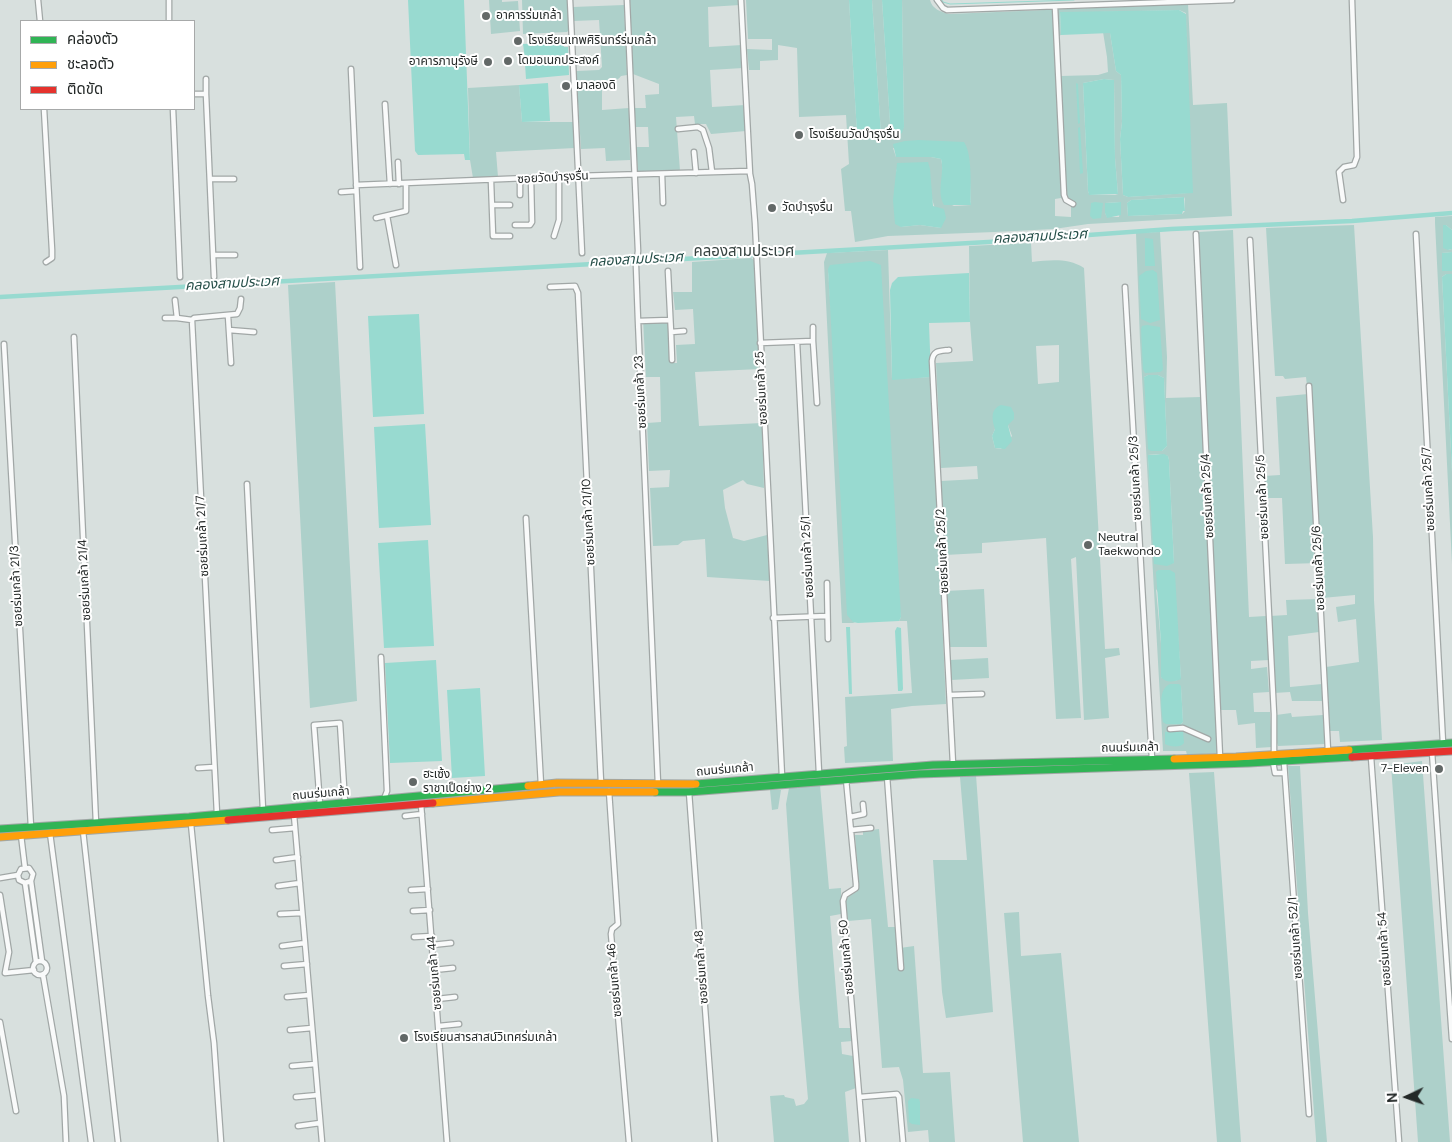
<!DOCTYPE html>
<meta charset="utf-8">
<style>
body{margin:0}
#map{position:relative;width:1452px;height:1142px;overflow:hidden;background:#d8e0de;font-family:"DM Sans","Noto Sans Thai",sans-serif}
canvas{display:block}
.legend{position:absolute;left:20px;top:20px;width:175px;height:90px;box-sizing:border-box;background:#fff;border:1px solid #a7a9a9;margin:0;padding:6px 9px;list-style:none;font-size:15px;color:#232827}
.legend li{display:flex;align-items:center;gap:10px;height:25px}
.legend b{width:25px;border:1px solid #a7a9a9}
.north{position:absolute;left:1382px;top:1072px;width:50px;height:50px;-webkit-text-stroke:4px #fff;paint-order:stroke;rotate:267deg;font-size:14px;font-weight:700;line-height:20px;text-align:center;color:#232827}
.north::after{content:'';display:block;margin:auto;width:18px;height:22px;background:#232827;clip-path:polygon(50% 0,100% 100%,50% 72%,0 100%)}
</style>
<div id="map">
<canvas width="1452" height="1142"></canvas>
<ul class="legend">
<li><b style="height:6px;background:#30b455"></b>คล่องตัว</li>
<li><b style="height:6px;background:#ff9f0a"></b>ชะลอตัว</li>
<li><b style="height:6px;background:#e5322d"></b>ติดขัด</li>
</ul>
<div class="north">N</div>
</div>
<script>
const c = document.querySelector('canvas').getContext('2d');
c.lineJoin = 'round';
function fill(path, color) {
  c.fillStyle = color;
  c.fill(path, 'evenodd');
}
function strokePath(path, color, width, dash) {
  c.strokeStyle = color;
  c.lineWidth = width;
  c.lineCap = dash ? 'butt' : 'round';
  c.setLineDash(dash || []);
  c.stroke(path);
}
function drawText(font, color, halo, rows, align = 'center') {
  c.font = font + ' "DM Sans","Noto Sans Thai",sans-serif';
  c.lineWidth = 4;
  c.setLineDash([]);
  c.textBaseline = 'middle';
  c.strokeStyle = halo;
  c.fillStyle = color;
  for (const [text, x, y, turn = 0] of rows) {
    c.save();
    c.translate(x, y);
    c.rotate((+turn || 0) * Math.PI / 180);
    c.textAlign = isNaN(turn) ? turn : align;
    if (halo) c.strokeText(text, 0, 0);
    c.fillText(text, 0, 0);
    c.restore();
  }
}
fill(new Path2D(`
 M489,0H502V2L518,1L520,31L491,34Z
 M522,0H567L569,30L567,32L523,34Z
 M630,0H740V5L708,7L709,47L742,45L743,68L710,70L712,107L745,105L746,131L711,134L706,124H695L694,116L676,117L680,171L642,173L638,172L636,147H649L648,127H635L634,108H646L645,95L659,94V84L633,74Z
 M746,0H849L857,133L861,135L881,134L872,0H882L890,123L889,134L904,127L902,0H930C932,9 941,12 949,14L1188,4L1193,105L1227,103L1232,216L1088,224L1054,229L995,232L888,236L855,242L851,211H845L841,169L849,164L846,115L799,117L797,48L778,45V60L760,61V70H749L747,49L772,50V39H748ZM1179,10L1186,13L1187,193L1128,197L1123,195L1120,139L1122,122L1121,75L1116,71L1110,33L1103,32L1107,57L1108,72L1098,75L1061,76L1058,36L1061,35L1060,13ZM1104,79L1114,80L1115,158L1118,194L1115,195H1090L1088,192L1083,83ZM893,148L969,161L971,205L954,206L942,200V164L941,159L931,157H896ZM898,167L932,199L941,228L920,225L901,227L896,171ZM1184,197L1185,199V211L1182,214L1128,216L1127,203L1131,200ZM1061,198L1071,206V217L1055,216V199ZM1121,202L1119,217H1107L1105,213V203Z
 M624,5L627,75L621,76C617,82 609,82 602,84V110L629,108L630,160L606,161L605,148L581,149L576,71L599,70L602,67L599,20L573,21V7Z
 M519,85L522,122H574L575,148L496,152L498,177L473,178L470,160L468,88Z
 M1452,216V230L1446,225L1448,250L1452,249V252L1442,253V270L1452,271V274H1446L1442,277L1452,472V564L1435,223V217Z
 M1354,225L1373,537L1374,600L1382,740L1340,742L1339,731H1330L1326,667L1359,662L1356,619L1338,622L1336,607L1355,604V595L1322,598L1320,563L1285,564L1282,498H1265L1264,476L1280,475L1276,397L1308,394L1306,377L1285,379L1283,376H1275L1266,228Z
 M1233,230L1249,617L1266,616L1269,660L1251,661V669L1267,667L1269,692L1253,693L1254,712H1270L1272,747L1256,748L1255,723L1238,725L1236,710H1220L1198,232Z
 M1160,232L1167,357L1166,398L1201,397L1218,753L1187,755L1186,751H1163L1140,341L1136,233ZM1148,375H1158L1164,378L1167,446L1162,451L1144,377ZM1157,454L1168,456L1169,460L1174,563L1155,564L1148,455ZM1156,589L1177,622L1181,678C1174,683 1167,681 1161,677V643ZM1181,687L1183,722L1181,724H1166Z
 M1031,243L1032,262C1051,260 1068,258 1084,268L1105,649L1119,648L1120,655L1105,658L1109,718L1084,720L1076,557L1071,559L1081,718L1056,719L1046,538L982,543V553L945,555L941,481L978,479L977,466L941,468L936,363L973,361L970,322L969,246ZM1059,345V382L1038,384L1036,346ZM1008,425L1012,436L1001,449L995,448L992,436L995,429Z
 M888,250L892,379L931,377L946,704L912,706L891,709L893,761L845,763L844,747L847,746L845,697L912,693L907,621H899L901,617L900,611L828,269L853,622L855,623H842L824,262L827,253Z
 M751,258L754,260L760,369L695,372L699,426L762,423L764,488L747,484L743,480L723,490L725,508L733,538L744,541L767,535L770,581L707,577L705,539L683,541L678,545L653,546L650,488L669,487L670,470L649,471L647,423L661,422L660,377H646L643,319L668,318L671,363H677L676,345L695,344L693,309L675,310L673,292H692V262Z
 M335,282L357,701L310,708L288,285Z
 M984,589L987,647H949L946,591Z
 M1318,599L1319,632L1288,636L1290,687L1322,684L1323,701H1292L1290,692L1274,693L1270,616L1287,615L1286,600Z
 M988,658L989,678L951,680L950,660Z
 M1291,713L1292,717L1323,715L1325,744L1278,746L1277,743L1276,715Z
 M1422,761L1450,1142H1418L1391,765Z
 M1288,766H1300L1308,913L1327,1142H1316V1139Z
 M1214,772L1241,1142H1217L1189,773Z
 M976,775L993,1012L946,1018L942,992L933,860H967L960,777Z
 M820,785L829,889L841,888V914L830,916L839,1028H851L852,1041L841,1042L842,1054L853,1056L856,1088L845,1092L849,1142H774L770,1096L784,1095L785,1097L794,1099L796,1106L804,1104L808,1099L799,997L786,804L789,788Z
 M770,790H781L778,809L772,810Z
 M879,829L888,927H898L900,948L914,946L923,1073L950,1072L955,1142H929L928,1130L908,1132L903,1080L899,1067L882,1068L871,919L848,921L845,899L859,890L855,835H863V831Z
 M1019,912L1021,956L1061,953L1079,1142H1023L1004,913Z`), '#add0ca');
fill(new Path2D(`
 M408,0H464L470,160H465L464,154L418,155L415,151Z
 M849,0H872L881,134L861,135L857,133Z
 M882,0H902L904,127L902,133L897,136L889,134L890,123Z
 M1179,10L1186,14L1193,193L1128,197L1123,195L1120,139L1122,122L1121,75L1116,71L1110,33L1061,35L1060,12Z
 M562,42L564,47H568L569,75L526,79L525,64H545V55H537V59H525L523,44Z
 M1104,79L1114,80L1115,158L1118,194L1089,195L1088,191L1083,83Z
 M548,83L550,121L522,122L519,85Z
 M1076,83L1078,84L1080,123L1078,124Z
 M1080,127L1083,173L1080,174L1078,128Z
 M919,140L964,142C973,155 970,189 971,205H944C936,191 945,174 941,159L931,157H896L893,144L905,141Z
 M928,162L930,169L933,206L944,209L946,218L941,228L920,225L901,227L895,224L893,200L897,163Z
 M1184,197L1185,211H1183L1182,214L1128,216L1127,203L1131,200Z
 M1095,202L1103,203L1101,218L1093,219L1090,216L1091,203Z
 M1121,202V215L1107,218L1105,213V203Z
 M1443,225H1446L1452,230V249L1448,250L1443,248Z
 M1145,238L1153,239L1155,266H1145Z
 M1452,252V271H1442V253Z
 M870,261L881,265L901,617L899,621L858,623L853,622L847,615L828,269L830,265Z
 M1153,270L1157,273L1160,320L1150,323L1141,319L1139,276L1146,271Z
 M969,273L970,322L929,323L931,377L892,380L890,290L892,283L898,277Z
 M1446,274H1452V472L1442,277Z
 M419,314L424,414L373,417L368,316Z
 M1147,325L1160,327L1163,370L1160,372L1145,373L1143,369L1141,329L1142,326Z
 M1148,375H1158L1164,378L1167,446L1162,451H1151L1148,449L1144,377Z
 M1001,405L1011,407L1014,413V419L1008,425L1012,441L1005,449L995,448L992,436L995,429C992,420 990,409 1001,405Z
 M425,424L431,525L379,528L374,427Z
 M1164,454L1168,456L1169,460L1174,563L1167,566L1154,564L1148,458V455Z
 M428,540L434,646L384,648L378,543Z
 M1158,570H1170L1175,573L1181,679C1175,682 1165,683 1161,677V643L1156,572Z
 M846,627H850L852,694H849Z
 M897,627L901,628L903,689L902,691H898L895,631Z
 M436,660L442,761L390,763L385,663Z
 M1170,684H1179L1181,686L1183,722L1181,724H1166L1163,722C1162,710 1157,690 1170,684Z
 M480,688L485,776L452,778L447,690Z
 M1178,730L1183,731L1184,743C1181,748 1170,747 1165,744V732Z
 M911,1098L919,1099L920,1102V1125L912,1124L909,1122L908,1101Z`), '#98dad0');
strokePath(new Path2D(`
 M942,0L943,2L950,4L1074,0`), '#98dad0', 1);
strokePath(new Path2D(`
 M0,297L1006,241L1171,229L1352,221L1452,213`), '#98dad0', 4.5);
const street = new Path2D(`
 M38,0L40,21
 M169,0V21
 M570,0L582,253
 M627,0L638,251L636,266L638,321L658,784
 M741,0L750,174L752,184L755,223L782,776
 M937,0L943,8L947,10L1232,0
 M1055,7L1064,195L1066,200L1073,204
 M351,69L360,267
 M206,79V94
 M194,94H206L214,277
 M385,104L390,184
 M44,109L52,250V258L46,262
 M173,109L180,277
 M678,129L698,127L703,130L709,148L712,172
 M694,152L696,173
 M398,162L399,184
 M662,174L663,203
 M210,179H234
 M520,179V195
 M491,181L493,236H510
 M356,185L576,176L749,171
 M341,192L356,191
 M1343,200L1339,172L1344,167L1354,165L1357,157L1352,0
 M492,205H510
 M387,216L396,265
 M376,218L406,211V184
 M515,225H530L532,222L531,179
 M1196,234L1220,757
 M1416,234L1443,743
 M554,236L559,220V177
 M1250,240L1274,714V754
 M213,255H235
 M668,271L671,332L684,331
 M550,287L575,286L578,293L601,783
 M1125,287L1152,759
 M175,300L177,318L192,320
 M228,316L231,363
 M165,318H177
 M638,321L670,320
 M813,327V341
 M229,330L254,332
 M671,332L672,360
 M74,337L96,823
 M797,342L819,773
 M760,343L813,341L817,403
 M4,344L31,827
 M949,350C940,351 933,350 932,361L953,764
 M1309,386L1328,751
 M247,484L263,810
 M526,518L541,785
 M827,583L828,639
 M773,618L827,616
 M381,657L387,791L384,799
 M950,695L982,694
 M1170,729L1183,728L1208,739
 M1432,752L1452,1039
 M1371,757L1399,1142
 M1273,762L1275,773H1284
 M1284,762L1309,1114
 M198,768L214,767
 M887,776L901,968
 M846,779L856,884V888L845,895L843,901L863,1142
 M609,791L618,924L612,929L611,934L629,1142
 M689,792L715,1142
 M421,804L447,1142
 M320,805L314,725L340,723L345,803
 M217,814L192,320L194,318L237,314L240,308L241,299
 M294,815L322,1142
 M405,816L422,814
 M850,817L864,814L863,804
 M191,824L208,996L214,1043L221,1142
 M272,830L295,828
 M851,830L871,828
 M83,831L118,1142
 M50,833L91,1142
 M21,835L25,868
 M276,860L298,857
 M0,878L18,875
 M31,881L25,883L19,880L18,875L21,869L29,868L33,874L31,881L42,961
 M25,883L36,962
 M278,886L300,883
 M411,890L428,889
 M0,895L9,952L5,973L34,970
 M413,911L430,910
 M280,914L302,913
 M414,937L432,936
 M432,945L451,943
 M282,946L305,943
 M33 968a7 7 0 1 1 14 0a7 7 0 1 1-14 0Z
 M284,966L307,964
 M434,970L453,968
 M43,975L64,1096L66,1142
 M287,997L309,995
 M437,999L455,997
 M0,1022L16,1111
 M439,1026L459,1024
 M290,1030L312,1028
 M292,1066L315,1064
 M296,1097L318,1095
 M860,1097L897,1094L899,1097L903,1142
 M298,1126L320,1123`);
const fast = new Path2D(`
 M1349,750L1452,743
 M696,784L933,765L1174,759
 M655,792H689L919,774L1249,763L1352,757
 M0,829L189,817L528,786`);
const slow = new Path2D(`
 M1174,759L1236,757L1349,750
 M528,786L557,783L696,784
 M433,803L559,792H655
 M0,837L228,820`);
const jam = new Path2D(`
 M1352,757L1452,751
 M228,820L433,803`);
strokePath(street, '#a1a7a6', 7);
strokePath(fast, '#a1a7a6', 9);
strokePath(slow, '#a1a7a6', 9);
strokePath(jam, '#a1a7a6', 9);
strokePath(street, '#f9fafa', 4.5);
strokePath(fast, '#30b455', 7);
strokePath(slow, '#ff9f0a', 7);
strokePath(jam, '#e5322d', 7);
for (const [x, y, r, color] of [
 [486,16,5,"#626867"],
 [518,41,5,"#626867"],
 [508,61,5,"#626867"],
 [488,62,5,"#626867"],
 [566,86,5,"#626867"],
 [799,135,5,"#626867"],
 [772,208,5,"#626867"],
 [1088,545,5,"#626867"],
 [1439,769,5,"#626867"],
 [413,782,5,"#626867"],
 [404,1038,5,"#626867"]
]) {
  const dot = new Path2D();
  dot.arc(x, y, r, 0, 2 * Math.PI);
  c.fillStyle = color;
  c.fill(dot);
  strokePath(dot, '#fff', 2);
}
drawText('12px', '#232827', '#fff', [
 ["อาคารร่มเกล้า",496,16],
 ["โรงเรียนเทพศิรินทร์ร่มเกล้า",528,41],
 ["โดมอเนกประสงค์",518,61],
 ["อาคารภานุรังษี",478,62,"right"],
 ["มาลองดิ",576,86],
 ["โรงเรียนวัดบำรุงรื่น",809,135],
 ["วัดบำรุงรื่น",782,208],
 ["Neutral",1098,538],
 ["Taekwondo",1098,552],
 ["7-Eleven",1429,769,"right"],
 ["ฮะเซ้ง",423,775],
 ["ราชาเป็ดย่าง 2",423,789],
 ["โรงเรียนสารสาสน์วิเทศร่มเกล้า",414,1038]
], 'left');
drawText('12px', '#232827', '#fff', [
 ["ซอยวัดบำรุงรื่น",553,178,-3],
 ["ซอยร่มเกล้า 25",762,388,-93],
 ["ซอยร่มเกล้า 23",641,392,-93],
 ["ซอยร่มเกล้า 25/3",1136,478,-93],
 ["ซอยร่มเกล้า 25/7",1429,489,-93],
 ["ซอยร่มเกล้า 25/4",1208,496,-93],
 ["ซอยร่มเกล้า 25/5",1263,497,-93],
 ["ซอยร่มเกล้า 21/10",589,522,-93],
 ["ซอยร่มเกล้า 21/7",203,536,-93],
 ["ซอยร่มเกล้า 25/2",943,551,-93],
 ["ซอยร่มเกล้า 25/1",808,557,-93],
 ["ซอยร่มเกล้า 25/6",1319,568,-93],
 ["ซอยร่มเกล้า 21/4",85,580,-93],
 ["ซอยร่มเกล้า 21/3",17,586,-93],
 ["ถนนร่มเกล้า",1130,748,-1],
 ["ถนนร่มเกล้า",725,770,-5],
 ["ถนนร่มเกล้า",321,794,-5],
 ["ซอยร่มเกล้า 52/1",1296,938,-94],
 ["ซอยร่มเกล้า 54",1385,949,-94],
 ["ซอยร่มเกล้า 50",847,957,-95],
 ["ซอยร่มเกล้า 48",702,967,-94],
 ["ซอยร่มเกล้า 44",435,973,-95],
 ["ซอยร่มเกล้า 46",615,980,-95]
]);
drawText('italic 14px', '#264f49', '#fff', [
 ["คลองสามประเวศ",1040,237,-3],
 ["คลองสามประเวศ",636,260,-3],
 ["คลองสามประเวศ",232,284,-3]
]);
drawText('15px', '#374341', '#fff', [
 ["คลองสามประเวศ",744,252]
]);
</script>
